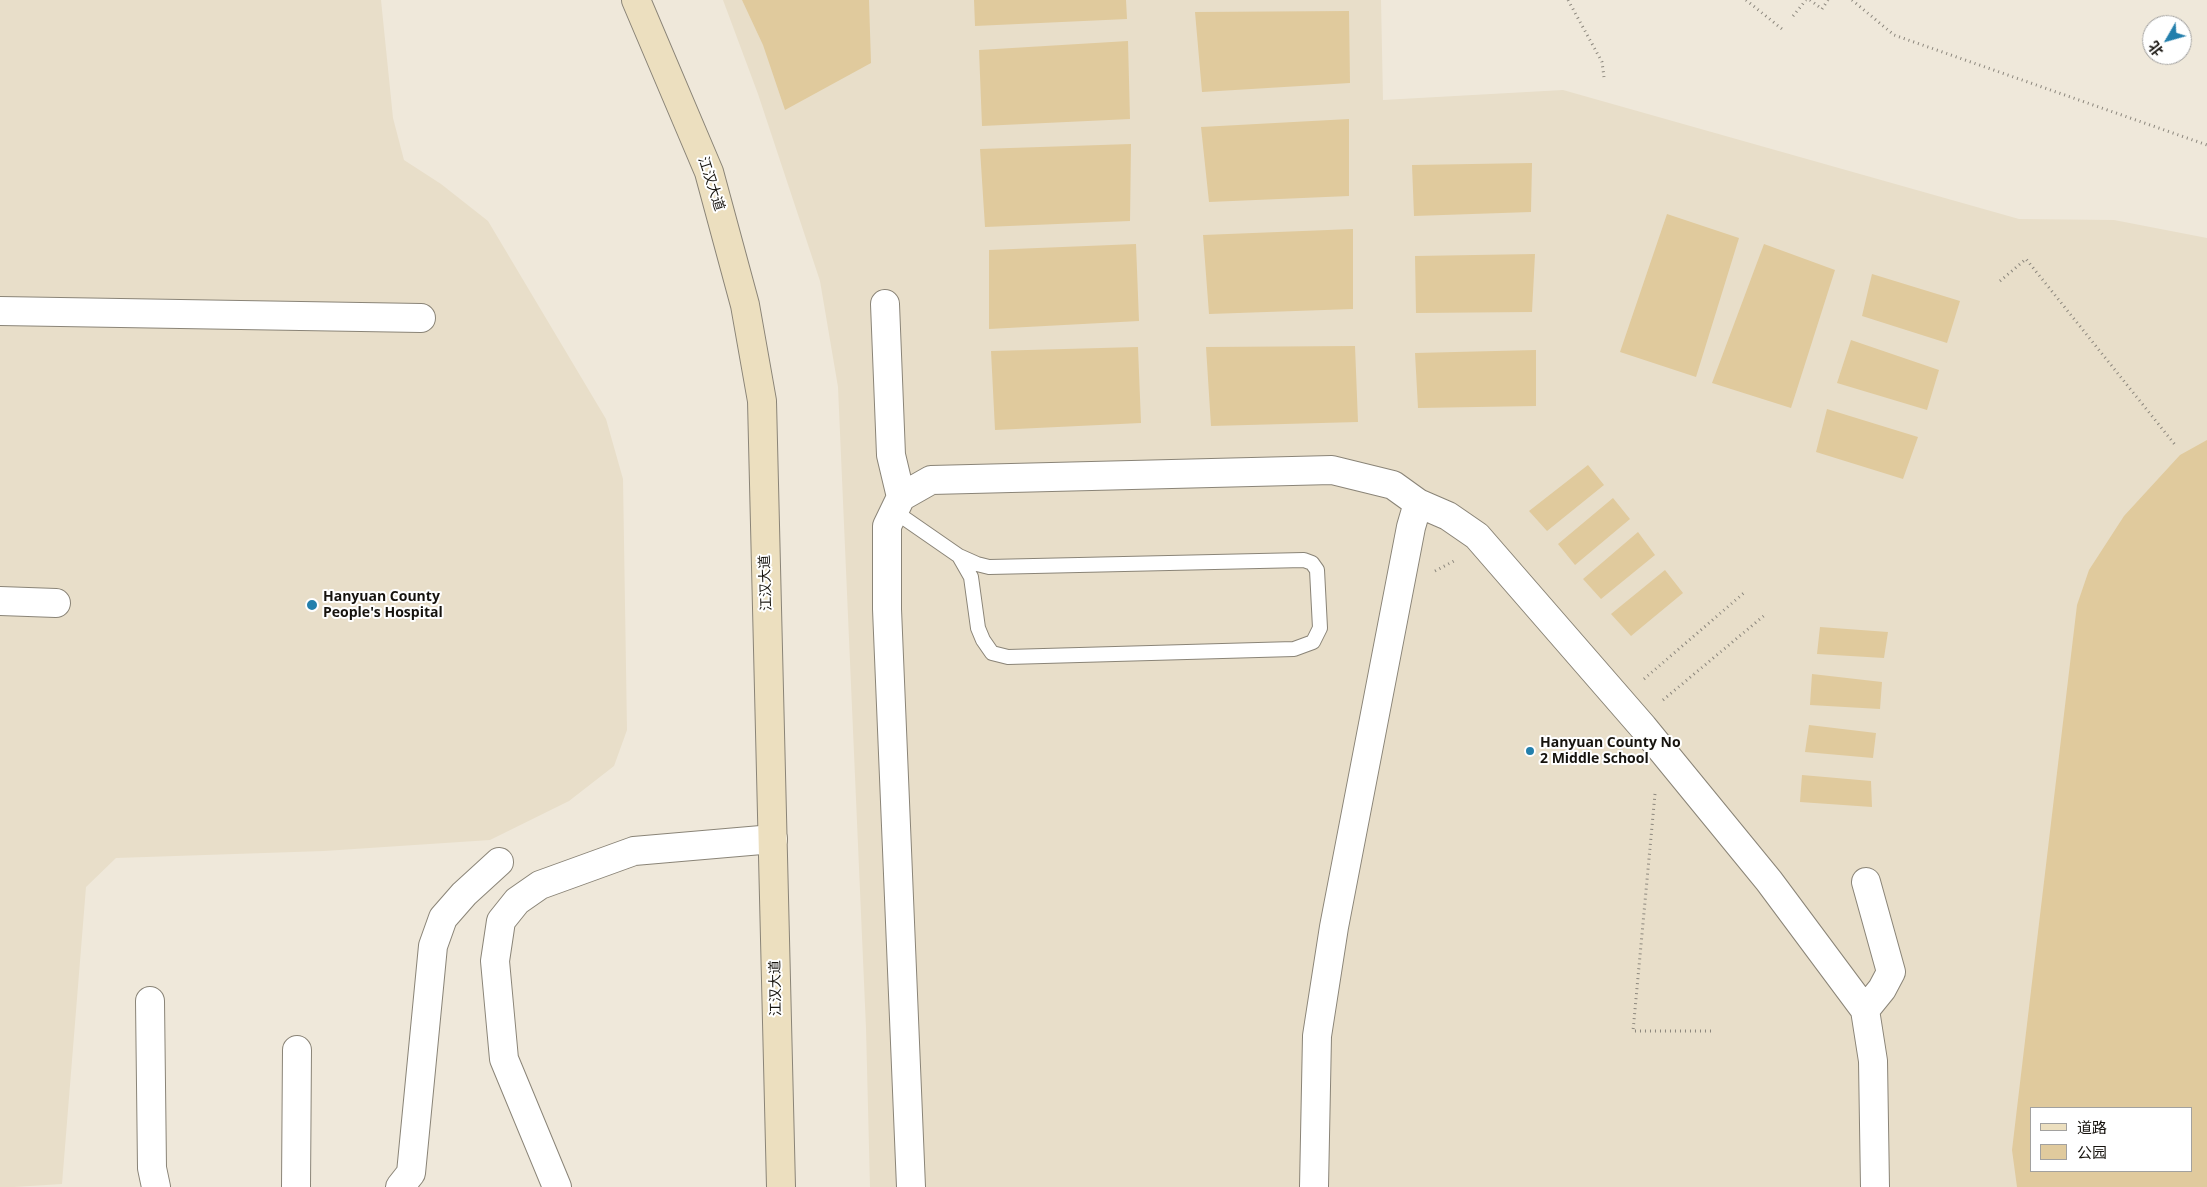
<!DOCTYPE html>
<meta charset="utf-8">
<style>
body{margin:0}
#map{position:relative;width:2207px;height:1187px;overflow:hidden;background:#efe8da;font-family:"Open Sans","Noto Sans SC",sans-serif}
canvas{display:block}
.legend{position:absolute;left:2030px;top:1107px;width:162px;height:65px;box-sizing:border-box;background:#fff;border:1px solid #a2a19f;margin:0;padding:6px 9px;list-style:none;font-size:15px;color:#16130e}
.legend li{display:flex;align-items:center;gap:10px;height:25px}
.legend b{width:25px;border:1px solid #a2a19f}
.north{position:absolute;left:2142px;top:15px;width:50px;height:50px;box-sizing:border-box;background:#fff;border:1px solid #a2a19f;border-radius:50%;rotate:232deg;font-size:14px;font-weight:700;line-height:20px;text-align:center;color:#16130e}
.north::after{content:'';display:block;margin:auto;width:18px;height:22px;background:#237fac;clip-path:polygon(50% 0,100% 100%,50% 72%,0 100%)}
</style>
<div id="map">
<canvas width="2207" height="1187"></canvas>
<ul class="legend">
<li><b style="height:6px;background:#ecdfbf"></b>道路</li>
<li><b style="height:14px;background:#e0ca9d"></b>公园</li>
</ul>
<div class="north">北</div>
</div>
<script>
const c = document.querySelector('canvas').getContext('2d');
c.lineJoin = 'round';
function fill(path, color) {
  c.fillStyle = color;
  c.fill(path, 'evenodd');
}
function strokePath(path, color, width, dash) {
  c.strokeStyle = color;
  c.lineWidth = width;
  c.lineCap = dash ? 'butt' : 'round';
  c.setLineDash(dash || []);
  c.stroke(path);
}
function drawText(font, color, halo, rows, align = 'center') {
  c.font = font + ' "Open Sans","Noto Sans SC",sans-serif';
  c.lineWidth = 4;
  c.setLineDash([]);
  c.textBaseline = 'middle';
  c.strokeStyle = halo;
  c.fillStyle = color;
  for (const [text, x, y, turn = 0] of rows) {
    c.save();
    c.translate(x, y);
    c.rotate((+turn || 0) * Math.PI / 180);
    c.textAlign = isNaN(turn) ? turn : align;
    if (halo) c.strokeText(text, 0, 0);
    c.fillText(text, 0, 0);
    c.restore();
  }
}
fill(new Path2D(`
 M0,0H381L393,118L404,160L441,184L488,221L606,419L623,479L627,730L614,766L569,801L490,840L324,851L116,858L86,887L62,1184L14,1187H0Z
 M723,0H1381L1383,100L1563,90L2019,219L2114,220L2207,238V1187H870L866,1028L838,387L820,281L758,94ZM2031,1108H2191V1171H2031Z`), '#e8dec9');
fill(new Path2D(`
 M742,0H869L871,63L785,110L763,45Z
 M974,0H1126L1127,19L975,26Z
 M1349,11L1350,83L1202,92L1195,12Z
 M1128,41L1130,119L982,126L979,50Z
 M1349,119V196L1209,202L1201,127Z
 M1131,144L1130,221L985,227L980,149Z
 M1532,163L1531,212L1414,216L1412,165Z
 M1667,214L1739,238L1696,377L1620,352Z
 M1353,229V309L1209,314L1203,235Z
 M1136,244L1139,321L989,329V250Z
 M1764,244L1835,270L1791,408L1712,383Z
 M1535,254L1532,312L1416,313L1415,256Z
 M1872,274L1960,301L1947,343L1862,316Z
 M1851,340L1939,370L1927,410L1837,383Z
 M1355,346L1358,422L1211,426L1206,347Z
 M1138,347L1141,423L995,430L991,351Z
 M1536,350V406L1418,408L1415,353Z
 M1827,409L1918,437L1903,479L1816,452Z
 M2207,440V1187H2017L2012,1150L2077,605L2089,570L2124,516L2180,455ZM2031,1108H2191V1171H2031Z
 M1588,465L1604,485L1547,531L1529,511Z
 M1613,498L1630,519L1575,565L1558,544Z
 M1638,532L1655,555L1601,599L1583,579Z
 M1665,570L1683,593L1631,636L1611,614Z
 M1820,627L1888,632L1884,658L1817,654Z
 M1812,674L1882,682L1880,709L1810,705Z
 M1809,725L1876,733L1873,758L1805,752Z
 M1802,775L1871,781L1872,807L1800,802Z`), '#e0ca9d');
const lane = new Path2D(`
 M894,511L959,556L971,577L978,628L983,640L992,653L1008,657L1294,649L1313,642L1320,628L1317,570L1312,563L1304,560L989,567L977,564L959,556`);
const street = new Path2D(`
 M885,304L891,455L901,497
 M0,311L421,318
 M0,601L56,603
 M150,1001L152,1168L156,1187
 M1865,1010L1882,989L1891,972L1866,882
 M296,1187L297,1050
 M400,1187L411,1173L433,946L443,918L464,894L499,862
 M557,1187L504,1059L495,961L501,921L517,901L540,885L634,851L773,839
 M911,1187L887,609V526L901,497L931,480L1332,470L1393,485L1418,503L1448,516L1477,536L1643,727L1769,881L1865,1010L1873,1061L1875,1187
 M1314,1187L1317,1036L1334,927L1411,527L1418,503`);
const secondary = new Path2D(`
 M636,0L709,172L745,305L762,401L781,1187`);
strokePath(lane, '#8a8477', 16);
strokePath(street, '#8a8477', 30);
strokePath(secondary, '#8a8477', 30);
strokePath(new Path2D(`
 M1568,0L1602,62L1604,77
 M1746,0L1782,29
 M1810,0L1822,9L1828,0
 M1852,0L1894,35L2207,145
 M1793,16L1806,0
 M2000,281L2026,259L2176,446
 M1435,571L1454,561
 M1644,679L1745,592
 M1663,700L1766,614
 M1655,794L1633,1031H1712`), '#8c877d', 3, [1, 4]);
strokePath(lane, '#fff', 14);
strokePath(street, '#fff', 28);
strokePath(secondary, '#ecdfbf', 28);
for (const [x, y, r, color] of [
 [312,605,6,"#237fac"],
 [1530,751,5,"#237fac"]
]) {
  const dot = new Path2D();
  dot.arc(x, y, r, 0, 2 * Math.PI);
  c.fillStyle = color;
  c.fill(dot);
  strokePath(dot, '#fff', 2);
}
drawText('14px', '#16130e', '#fff', [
 ["江汉大道",711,184,72],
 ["江汉大道",766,583,-92],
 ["江汉大道",776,988,-91]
]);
drawText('bold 14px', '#16130e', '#fff', [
 ["Hanyuan County",323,597],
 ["People's Hospital",323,613],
 ["Hanyuan County No",1540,743],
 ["2 Middle School",1540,759]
], 'left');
</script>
